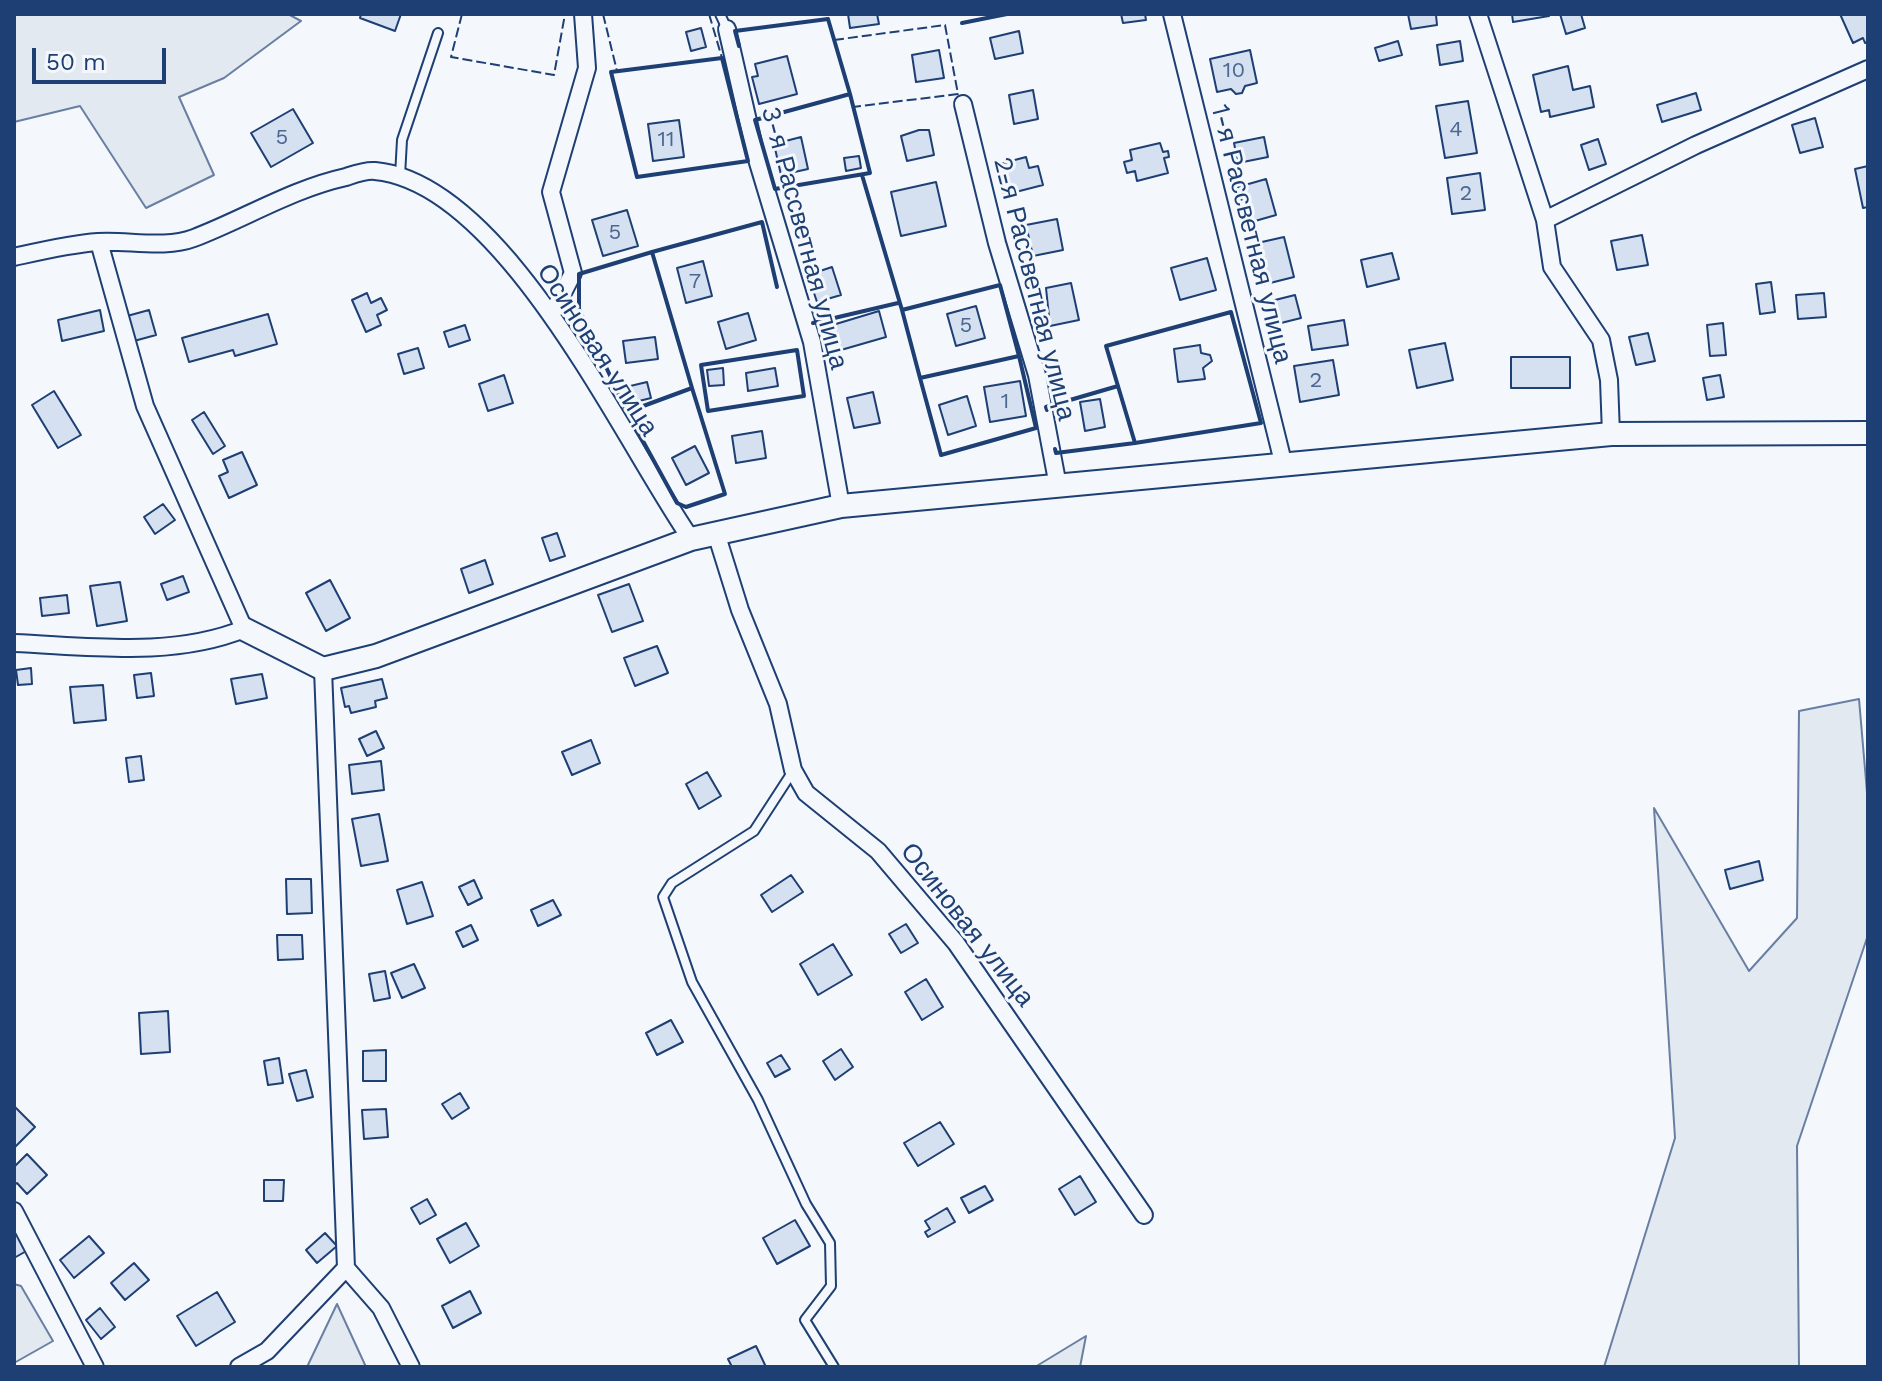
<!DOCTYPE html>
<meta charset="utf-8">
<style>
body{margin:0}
#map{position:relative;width:1882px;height:1381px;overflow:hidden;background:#f4f7fb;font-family:"Work Sans",sans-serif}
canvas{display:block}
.frame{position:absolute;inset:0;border:16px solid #1d3f73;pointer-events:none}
.scale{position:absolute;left:32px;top:48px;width:134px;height:36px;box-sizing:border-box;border:4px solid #1d3f73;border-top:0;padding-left:10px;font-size:24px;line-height:28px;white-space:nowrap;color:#1d3f73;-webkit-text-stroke:6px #f4f7fb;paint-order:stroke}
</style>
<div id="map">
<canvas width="1882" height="1381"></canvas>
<div class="frame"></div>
<div class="scale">50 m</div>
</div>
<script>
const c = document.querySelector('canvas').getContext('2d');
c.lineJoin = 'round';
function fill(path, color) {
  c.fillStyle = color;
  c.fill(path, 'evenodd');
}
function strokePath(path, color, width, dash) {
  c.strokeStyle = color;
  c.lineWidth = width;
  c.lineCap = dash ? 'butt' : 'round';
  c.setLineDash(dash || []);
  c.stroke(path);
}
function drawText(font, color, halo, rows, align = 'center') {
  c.font = font + ' "Work Sans",sans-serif';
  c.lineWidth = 6;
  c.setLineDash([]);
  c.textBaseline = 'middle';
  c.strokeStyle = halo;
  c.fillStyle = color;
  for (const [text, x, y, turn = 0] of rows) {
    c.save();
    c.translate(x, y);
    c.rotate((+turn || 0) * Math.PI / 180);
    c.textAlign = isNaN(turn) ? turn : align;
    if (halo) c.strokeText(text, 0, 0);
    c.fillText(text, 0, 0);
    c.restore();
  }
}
const green = new Path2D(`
 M14,14H288L301,21L224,78L179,97L214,175L146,208L80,106L14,122Z
 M1859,699L1868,804V935L1797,1146L1799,1367H1604L1675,1138L1654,808L1749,971L1797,918L1799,711Z
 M14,1284L21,1286L53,1341L14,1363Z
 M337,1304L366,1367H307Z
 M1086,1336L1080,1367H1035Z`);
fill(green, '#e3e9f0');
strokePath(green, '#687fa3', 2);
const building = new Path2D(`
 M361,14H401L395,31L360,18Z
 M848,14H877L879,24L850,28Z
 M1121,14H1145L1146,20L1123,23Z
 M1408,14H1442L1436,15L1437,25L1411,29Z
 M1512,14H1548L1549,16L1513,22Z
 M1560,14H1581L1585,28L1566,34Z
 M1840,14H1867L1868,42L1865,43L1863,38L1853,43Z
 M701,28L706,47L691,51L686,32Z
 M1019,31L1023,53L995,59L990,38Z
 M1398,41L1402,55L1379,61L1375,48Z
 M1460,41L1463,61L1440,65L1437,45Z
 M939,50L944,78L916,82L912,55Z
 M1250,50L1257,83L1245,86L1242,93L1236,94L1231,89L1217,92L1210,59Z
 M787,56L797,94L759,104L752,77L758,76L755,64Z
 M1568,66L1573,90L1590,86L1594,107L1550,117L1549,110L1541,112L1533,75Z
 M1033,90L1038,119L1014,124L1009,95Z
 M1696,93L1701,110L1662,122L1657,105Z
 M1468,101L1477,153L1445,158L1436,106Z
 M293,109L313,143L271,167L251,133Z
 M1815,118L1823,147L1800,153L1792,125Z
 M679,120L684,157L653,161L648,124Z
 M919,130H929L934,155L907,161L901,136Z
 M801,137L808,169L781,175L774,144Z
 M1264,137L1268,157L1238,163L1234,143Z
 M1598,139L1606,164L1589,170L1581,145Z
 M1160,143L1163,152L1168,151L1169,157L1164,158L1168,173L1137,181L1135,171L1127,173L1124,162L1132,160L1130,150Z
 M859,156L861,168L846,171L844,158Z
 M1026,157L1029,168L1038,166L1043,185L1004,195L996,165Z
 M1868,166V207L1863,208L1855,169Z
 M1480,173L1485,210L1452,214L1447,178Z
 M1266,179L1276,215L1248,223L1238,187Z
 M936,182L946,226L901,236L891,192Z
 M627,210L638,246L603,256L592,220Z
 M1057,219L1063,250L1033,256L1026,225Z
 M1642,235L1648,265L1617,270L1611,241Z
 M1284,237L1294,277L1262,285L1253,244Z
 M1392,253L1399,279L1367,287L1361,260Z
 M1207,258L1216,290L1180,300L1171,268Z
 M703,261L712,296L686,303L677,268Z
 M832,267L841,295L817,302L808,275Z
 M1771,282L1775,312L1760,314L1756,284Z
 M1071,283L1079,320L1050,326L1046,288Z
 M367,293L371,303L381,298L387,310L377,315L381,325L366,332L352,300Z
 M1824,293L1826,317L1798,319L1796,295Z
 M1295,295L1301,318L1273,325L1267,302Z
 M976,306L985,338L956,346L947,314Z
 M100,310L104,331L62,341L58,320Z
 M149,310L156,335L134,341L127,316Z
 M879,311L886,337L834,352L826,327Z
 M748,313L756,340L726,349L718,322Z
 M268,314L277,344L235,356L233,350L189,362L182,338Z
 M1344,320L1348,345L1312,350L1308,326Z
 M1723,323L1726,355L1710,356L1707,325Z
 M465,325L470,340L449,347L444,332Z
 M1648,333L1655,361L1636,365L1629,337Z
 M655,337L658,359L626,363L623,341Z
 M1445,343L1453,380L1417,388L1409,350Z
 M1200,345L1201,353L1210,355L1212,361L1203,368L1205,379L1178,382L1174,349Z
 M418,348L424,368L404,374L398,354Z
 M1511,357H1570V388H1511Z
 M1333,360L1339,395L1300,402L1294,366Z
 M1055,362L1064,396L1048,400L1039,367Z
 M723,368L724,385L709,386L707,370Z
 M775,368L778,386L748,391L746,373Z
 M504,375L513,403L488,411L479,384Z
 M1720,375L1724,397L1707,400L1703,378Z
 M1020,381L1026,416L990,422L984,387Z
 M647,382L651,398L631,403L626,387Z
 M54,391L81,435L58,448L32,405Z
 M873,392L880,423L854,428L847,398Z
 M967,396L976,426L948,435L939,405Z
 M1100,399L1105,427L1085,431L1080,402Z
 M204,412L225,446L213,454L192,420Z
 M762,431L766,458L736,463L732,436Z
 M695,446L709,473L686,485L672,458Z
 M242,452L257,485L229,498L219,476L228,472L223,460Z
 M163,504L175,520L155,534L144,517Z
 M557,533L565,556L550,561L542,538Z
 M485,560L493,584L469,593L461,569Z
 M183,576L189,592L167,600L161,584Z
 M330,580L350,618L326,631L306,593Z
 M120,582L127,621L97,626L90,586Z
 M629,584L643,621L612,632L598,595Z
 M67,595L69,613L42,616L40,598Z
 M657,646L668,673L635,686L624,658Z
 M31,668L32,684L18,685L16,670Z
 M151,673L154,696L137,698L134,675Z
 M262,674L267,698L236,704L231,679Z
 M382,679L387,698L375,701L376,707L351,713L349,706L345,707L341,688Z
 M103,685L106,720L74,723L70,687Z
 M376,731L384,748L367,756L359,739Z
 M591,740L600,763L572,775L562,752Z
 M141,756L144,780L129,782L126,758Z
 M381,761L384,790L352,794L349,765Z
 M707,772L721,796L699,809L686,784Z
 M379,814L388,861L361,866L352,819Z
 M1759,861L1763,880L1730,889L1725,870Z
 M791,875L803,892L772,912L761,895Z
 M286,879H311L312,913L287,914Z
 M474,880L482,898L468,905L459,887Z
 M422,882L433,916L407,924L397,890Z
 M553,900L561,915L538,926L531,910Z
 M906,924L918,943L901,953L889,934Z
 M471,925L478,940L463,947L456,932Z
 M277,935H302L303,959L278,960Z
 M833,944L852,975L818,995L800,964Z
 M414,964L425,988L402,998L391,973Z
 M385,971L390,998L374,1001L369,974Z
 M926,979L943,1007L922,1020L905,992Z
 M168,1011L170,1052L141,1054L139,1013Z
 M671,1020L683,1042L657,1055L646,1033Z
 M841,1049L853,1067L835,1080L823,1061Z
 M386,1050V1081H363V1051Z
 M781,1055L790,1069L775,1077L767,1063Z
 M279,1058L283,1083L268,1085L264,1061Z
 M306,1070L313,1097L297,1101L289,1074Z
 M460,1093L469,1108L452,1119L442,1104Z
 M14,1106L35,1127L14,1148Z
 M386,1109L388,1137L364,1139L362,1110Z
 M940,1122L954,1144L918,1166L904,1143Z
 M27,1154L47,1175L27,1194L17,1183L14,1185V1167Z
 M1080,1176L1096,1202L1075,1215L1059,1189Z
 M264,1180H284L283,1201H264Z
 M985,1186L993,1200L969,1213L961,1198Z
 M427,1199L436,1215L420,1224L411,1208Z
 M947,1208L955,1222L928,1237L925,1232L930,1229L925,1221Z
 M795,1220L810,1246L777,1264L763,1238Z
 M14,1221L30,1249L14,1258Z
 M466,1223L479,1246L450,1263L437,1239Z
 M325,1233L337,1246L317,1263L306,1250Z
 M89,1236L104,1253L74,1278L60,1260Z
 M134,1263L149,1280L125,1300L111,1283Z
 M470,1291L481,1313L453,1328L442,1306Z
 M217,1292L235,1322L196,1346L177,1316Z
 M100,1308L115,1327L101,1339L86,1320Z
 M756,1346L766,1367H732L728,1359Z`);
fill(building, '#d5e0f0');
strokePath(building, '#1d3f73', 2);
const lane = new Path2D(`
 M720,14L727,29
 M400,176L402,140L438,33
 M793,771L754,831L672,883L663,897L692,982L758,1100L806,1204L830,1243L831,1286L805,1320L834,1367`);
const street = new Path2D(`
 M1172,14L1284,466
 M1478,14L1545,220L1552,267L1601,340L1609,380L1611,434
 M727,29L756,156L812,342L841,506
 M963,104L997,243L1037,375L1058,486
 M1545,220L1696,145L1868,69
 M14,257C41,251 70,244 98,242C128,240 165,249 194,238C246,218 292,189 346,177C355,174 366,170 375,171C505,183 623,441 691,539
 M552,314L573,273L551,192L587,68L583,14
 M716,533L740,610L778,704L793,770L806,793L878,851L956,943L1144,1215
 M14,643C90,646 172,658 244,629L145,406L99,242
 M323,669L346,1268L381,1308L411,1367
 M14,1211L95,1367
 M239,1367L267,1351L346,1268`);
const secondary = new Path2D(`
 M244,629L323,669L376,656L691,539L841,506L1611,434L1868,433`);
strokePath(lane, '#1d3f73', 12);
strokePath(street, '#1d3f73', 20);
strokePath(secondary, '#1d3f73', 26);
strokePath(lane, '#f4f7fb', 8);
strokePath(street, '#f4f7fb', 16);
strokePath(secondary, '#f4f7fb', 22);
strokePath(new Path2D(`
 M462,14L451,57L554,75L565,14
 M603,14L617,71
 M709,14L722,58
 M834,40L945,25L958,94L853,107`), '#1d3f73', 2, [10, 4]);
strokePath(new Path2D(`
 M962,23L1007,14
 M739,46L735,31L828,19L850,94
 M722,58L748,161L637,177L611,72Z
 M850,94L870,173L775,189L755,120Z
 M862,175L902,310
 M652,252L692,388L627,412L579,309V274Z
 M652,252L762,222L777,287
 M1231,312L1261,423L1135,443L1106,346Z
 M813,323L898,303
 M797,350L804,396L708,411L701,365Z
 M1019,356L1036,428L941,455L920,378Z
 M920,378L902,310L1000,285L1019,356
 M1047,410L1046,407L1118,386
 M627,412L677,503L686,507L725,494L692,388
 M1055,449L1056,453L1135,443`), '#1d3f73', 4);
drawText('22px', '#4b6792', null, [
 ["10",1234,71],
 ["4",1456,130],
 ["5",282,138],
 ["11",666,140],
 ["2",1466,194],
 ["5",615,233],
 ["7",695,282],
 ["5",966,326],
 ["2",1316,381],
 ["1",1005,402]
]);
drawText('26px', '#1d3f73', '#f4f7fb', [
 ["1-я Рассветная улица",1251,234,76],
 ["3-я Рассветная улица",804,238,75],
 ["2-я Рассветная улица",1034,289,76],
 ["Осиновая улица",597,350,57],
 ["Осиновая улица",967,925,52]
]);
</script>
